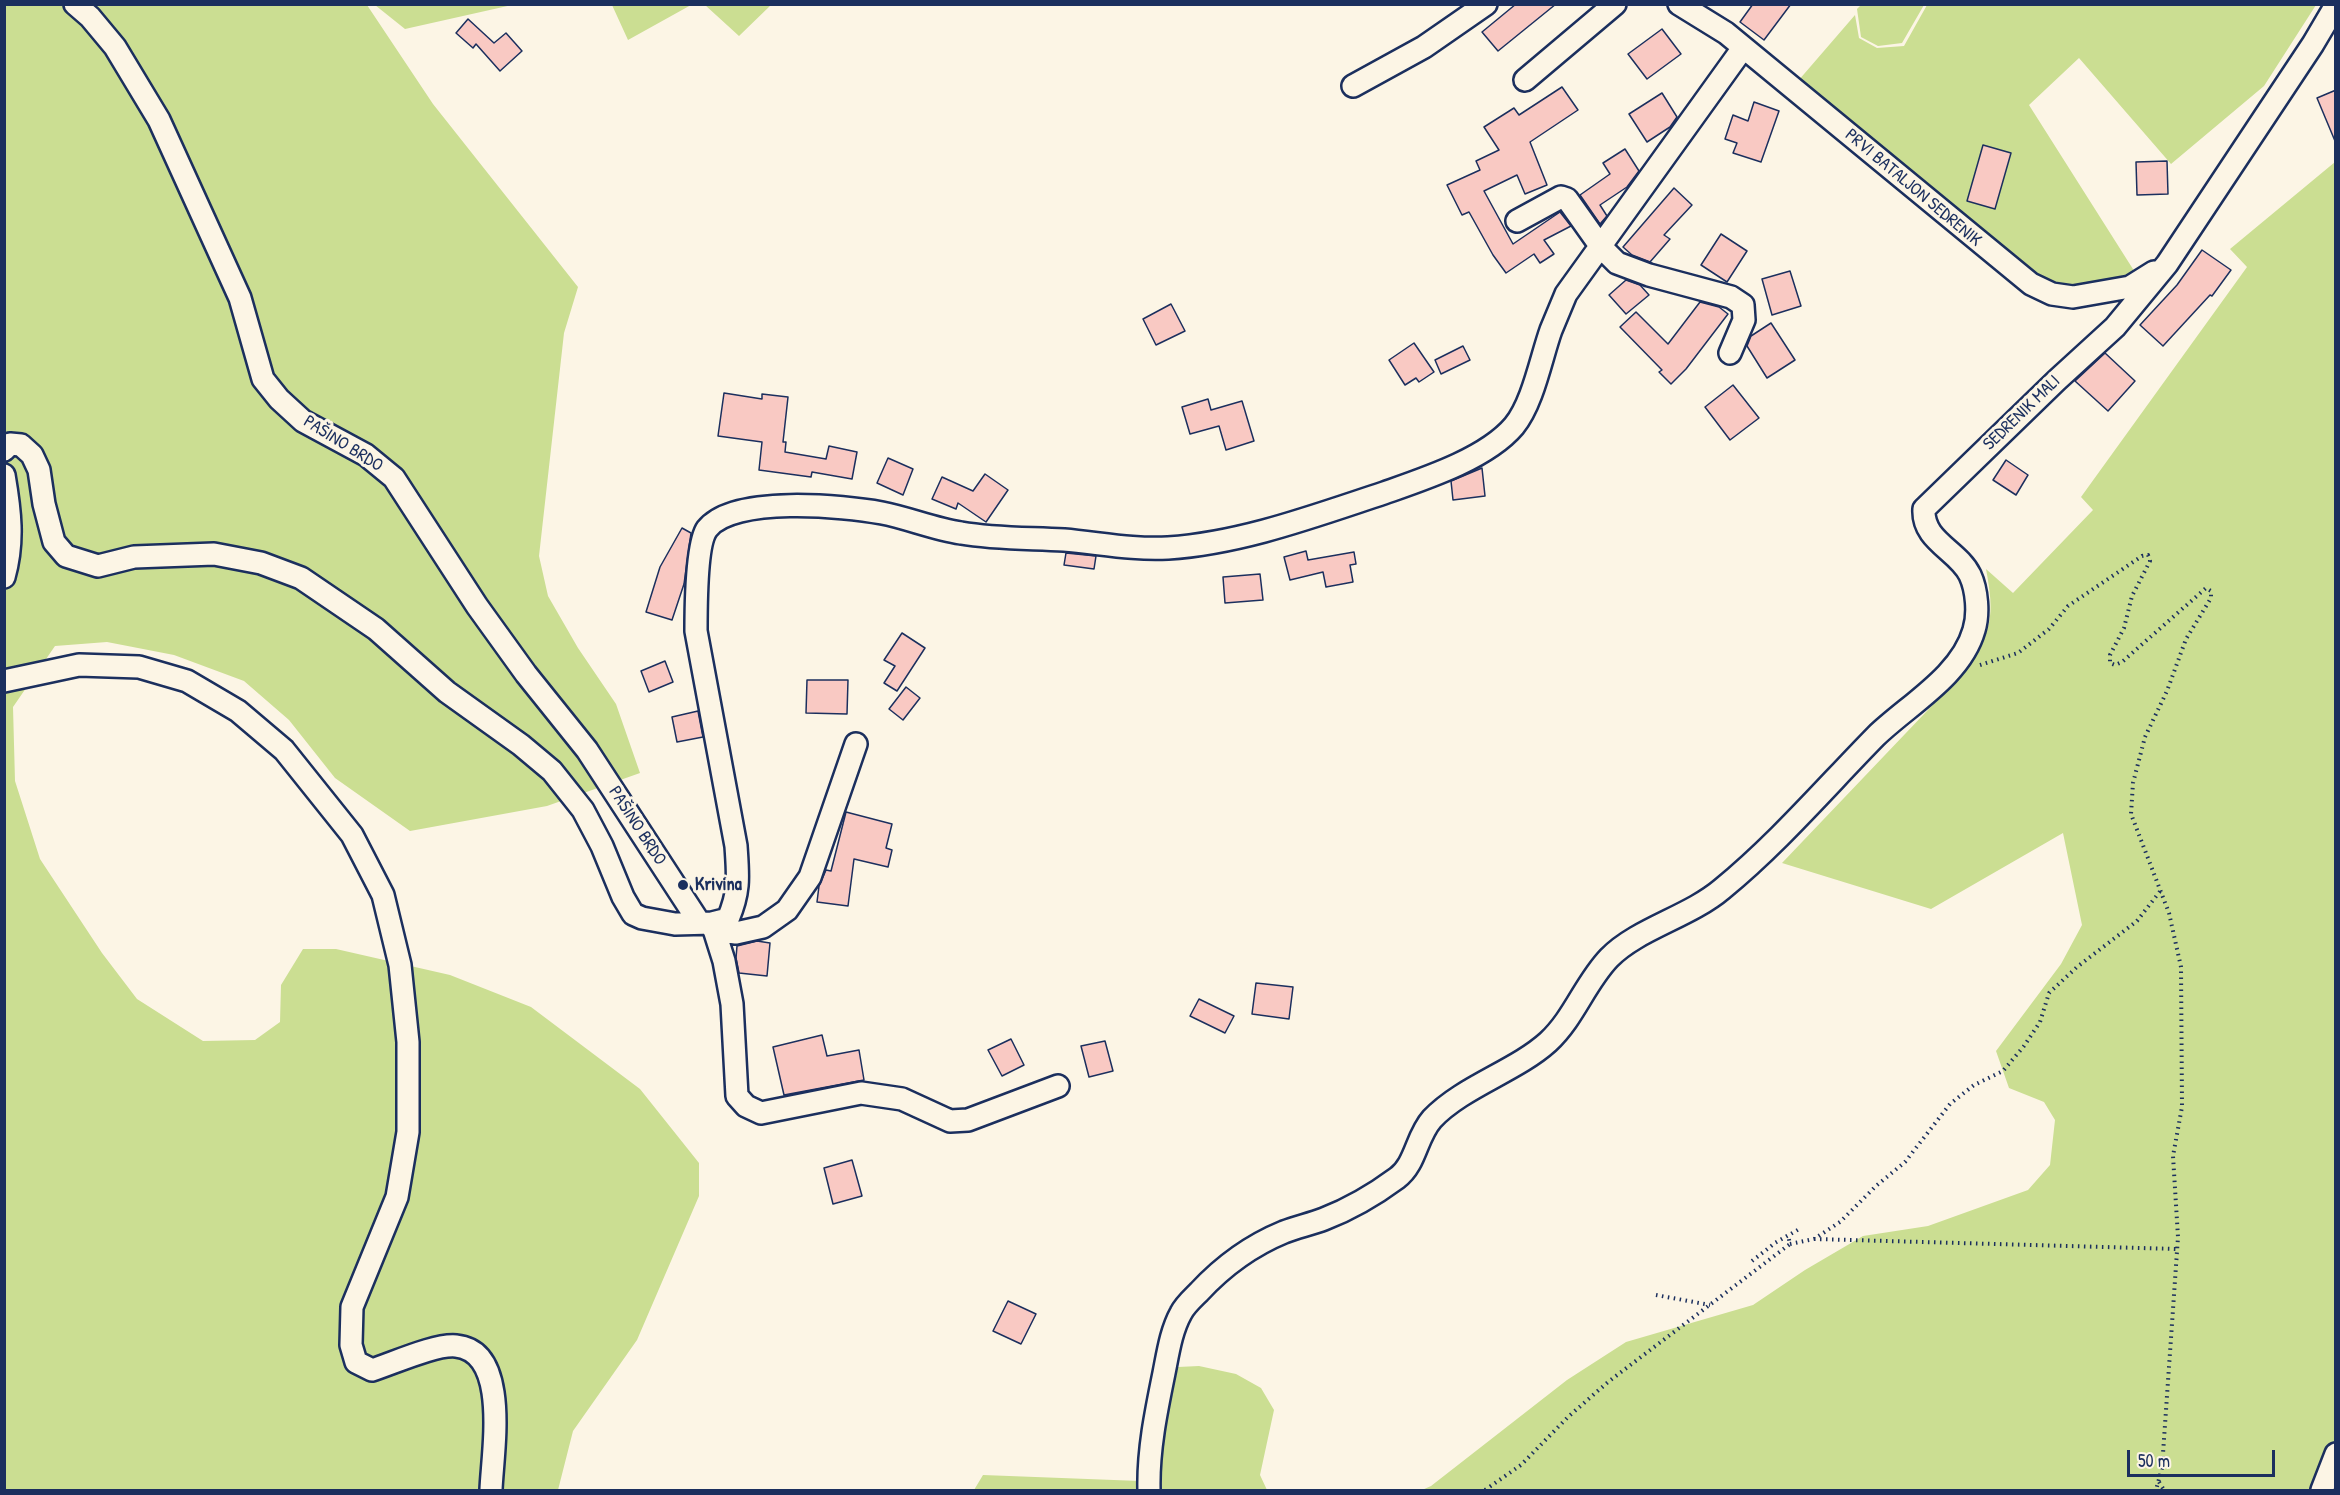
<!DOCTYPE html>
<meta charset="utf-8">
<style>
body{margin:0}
#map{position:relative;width:2340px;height:1495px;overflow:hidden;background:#fcf5e5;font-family:"Patrick Hand",sans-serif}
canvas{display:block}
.frame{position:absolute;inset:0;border:6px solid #1b2f5e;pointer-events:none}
.scale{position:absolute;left:2127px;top:1450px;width:148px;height:27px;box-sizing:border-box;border:3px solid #1b2f5e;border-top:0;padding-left:8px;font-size:18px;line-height:21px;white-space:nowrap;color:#1b2f5e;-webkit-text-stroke:4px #fcf5e5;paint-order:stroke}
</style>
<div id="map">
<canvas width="2340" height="1495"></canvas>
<div class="frame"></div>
<div class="scale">50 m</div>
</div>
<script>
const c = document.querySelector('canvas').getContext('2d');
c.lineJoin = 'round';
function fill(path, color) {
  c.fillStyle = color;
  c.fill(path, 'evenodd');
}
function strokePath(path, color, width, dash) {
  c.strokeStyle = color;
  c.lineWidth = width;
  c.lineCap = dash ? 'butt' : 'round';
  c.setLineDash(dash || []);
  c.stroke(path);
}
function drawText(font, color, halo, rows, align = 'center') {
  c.font = font + ' "Patrick Hand",sans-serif';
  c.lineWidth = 6;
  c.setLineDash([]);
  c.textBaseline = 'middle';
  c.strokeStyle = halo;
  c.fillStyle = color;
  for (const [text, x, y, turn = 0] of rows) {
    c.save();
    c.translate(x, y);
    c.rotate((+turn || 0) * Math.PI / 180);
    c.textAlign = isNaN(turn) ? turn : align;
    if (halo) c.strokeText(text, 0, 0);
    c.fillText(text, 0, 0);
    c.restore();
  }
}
fill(new Path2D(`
 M5,5H367L433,104L578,287L564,333L539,556L548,596L578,648L616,704L640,773L547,806L410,831L335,778L289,720L244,681L174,655L107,642L55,646L13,707L15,781L40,859L102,953L137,999L203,1041L255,1040L280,1022L281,985L303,949H336L450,975L531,1007L640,1089L699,1163V1196L637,1340L573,1431L558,1490H5Z
 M375,5H512L405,29Z
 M612,5H691L628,40Z
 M705,5H771L739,36Z
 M1861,5V4L1924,5L1902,43L1878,46L1861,37L1857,9Z
 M1927,5H2316L2264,86L2171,164L2079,58L2029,105L2138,277L2068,289L2031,277L1798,81L1855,15L1859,38L1877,48L1904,46Z
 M2335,162V1490H1422L1431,1486L1567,1380L1626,1342L1753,1305L1805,1270L1863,1236L1928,1226L2028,1190L2050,1165L2055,1120L2044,1102L2009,1088L1996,1051L2061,964L2082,925L2063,833L1931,909L1782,863L1966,670C1992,629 1995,617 1986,569L2013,593L2093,510L2081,497L2247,267L2230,249Z
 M1199,1366L1236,1374L1261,1388L1274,1410L1260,1475L1267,1490H1161C1159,1449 1170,1407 1178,1367Z
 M983,1475L1140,1481L1142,1490H974Z`), '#cbde92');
const building = new Path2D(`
 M1516,4H1556L1498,51L1482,32Z
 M1753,4H1791L1764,40L1740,22Z
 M468,19L494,43L506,33L522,51L500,71L476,44L473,48L456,33Z
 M1662,29L1681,54L1647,79L1628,54Z
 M1562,87L1578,110L1530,142L1547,185L1525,194L1517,175L1484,191L1513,244L1560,212L1571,226L1544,240L1554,254L1540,263L1534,254L1506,273L1493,255L1469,212L1462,215L1447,185L1480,170L1476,161L1499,150L1484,127L1514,108L1519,115Z
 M2336,90V141H2335L2317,98Z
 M1662,93L1677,117L1670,127L1647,142L1629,114Z
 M1754,102L1779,111L1761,162L1733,153L1737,143L1725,139L1733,115L1748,121Z
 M1983,145L2011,153L1995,209L1967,201Z
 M1625,149L1639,171L1627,187L1600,205L1607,216L1600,224L1580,195L1610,174L1603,163Z
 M2167,161L2168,194L2137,195L2136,162Z
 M1674,188L1692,205L1664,235L1670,239L1650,262L1632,255L1623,247Z
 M1721,234L1747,251L1727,282L1701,265Z
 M2202,250L2231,270L2212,296L2210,295L2163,346L2140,325L2177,285Z
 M1790,271L1801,306L1772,315L1762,279Z
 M1626,280L1640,285L1649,295L1626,314L1609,295Z
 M1700,302L1719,307L1728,314L1686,369L1671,384L1659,372L1662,370L1620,327L1636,312L1668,344Z
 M1171,304L1185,331L1156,345L1143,319Z
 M1771,323L1795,360L1767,378L1747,346L1751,336Z
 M1414,343L1434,372L1419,382L1416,378L1405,385L1389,360Z
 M1463,346L1470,360L1441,374L1435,360Z
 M2105,353L2135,381L2108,411L2075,381Z
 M1733,385L1759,418L1730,440L1705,407Z
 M724,393L762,399V394L788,397L783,442H786L785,452L826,459L829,446L857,452L852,479L812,472L811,477L759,470L762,442L718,436Z
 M1208,399L1211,410L1242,401L1254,441L1226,450L1219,426L1190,434L1182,407Z
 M888,458L913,469L903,495L877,483Z
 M2006,460L2028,475L2016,495L1993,480Z
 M1482,468L1485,496L1453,500L1451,481Z
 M985,474L1008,490L986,522L958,503L956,509L932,499L942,477L973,491Z
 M682,528L691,533L684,584L672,620L646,612L660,567Z
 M1306,551L1308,560L1354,552L1356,564L1350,565L1353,582L1326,587L1323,572L1290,580L1284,557Z
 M1066,553L1096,556L1094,569L1064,565Z
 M1260,574L1263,600L1225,603L1223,577Z
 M902,633L925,648L897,691L884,683L895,666L884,660Z
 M665,661L673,682L649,692L641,671Z
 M807,680H848L847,714L806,713Z
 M906,687L920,698L903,720L889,709Z
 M698,711L703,737L677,742L672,717Z
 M846,812L892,824L886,848L892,850L888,867L854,859L848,906L817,902L819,886L826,870L831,871Z
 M757,941L770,943L767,976L739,973L736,958L737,946Z
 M1256,983L1293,987L1289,1019L1252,1014Z
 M1199,999L1234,1016L1225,1033L1190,1016Z
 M822,1035L827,1056L859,1050L864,1080L784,1095L773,1047Z
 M1011,1039L1024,1065L1002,1076L988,1050Z
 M1105,1041L1113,1071L1089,1077L1081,1046Z
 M852,1160L862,1196L833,1204L824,1168Z
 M1008,1301L1036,1314L1021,1344L993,1331Z`);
fill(building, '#f9c9c3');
strokePath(building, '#1b2f5e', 1.5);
const minor = new Path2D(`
 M75,4L90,17L115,47L159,120L240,298L263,379L279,399L303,421L366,455L394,478L477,606L526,674L587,750L699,922
 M1679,4L1726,33L2031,284L2052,294L2073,297L2130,287L2154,272
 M1525,80L1615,4
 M1353,86L1424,47L1486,4
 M1517,221L1561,197L1567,199L1601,247L1617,263L1649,275L1731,297L1743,305L1744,320L1730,353
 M4,450L10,444L21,445L32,455L39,470L44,504L54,542L66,556L98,566L134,557L214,554L261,563L301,578L376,629L447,692L521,745L552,771L583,810L602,846L623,897L633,914L642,918L675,924L712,923L728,919C740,891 738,876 736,846L696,631C696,611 696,544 707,529C733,495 844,506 882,513C908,518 934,529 961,533C995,539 1030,538 1064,540C1099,543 1133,550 1168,548C1242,543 1314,516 1384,493C1424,479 1486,459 1514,426C1533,403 1541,358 1551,330C1556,318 1561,306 1566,294L1743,48
 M4,475C10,510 14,542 4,577
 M4,681L79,665L139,667L187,681L238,711L284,750L352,835L383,895L400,965L408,1042V1132L397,1197L352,1307L351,1345L356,1362L372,1370C394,1363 435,1344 456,1346C511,1351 492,1455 491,1490
 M712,923L724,961L732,1004L737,1096L746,1106L761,1113L861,1093L902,1099L950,1121L968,1120L1058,1086
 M714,930L736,933L763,927L787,910L810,877L856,744
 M1149,1490C1148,1451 1156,1412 1164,1373C1168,1353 1171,1331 1181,1313C1185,1305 1193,1298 1199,1292C1224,1265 1250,1246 1284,1232C1297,1227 1311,1224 1324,1219C1350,1209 1374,1195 1397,1178C1416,1164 1416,1137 1432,1119C1462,1087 1516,1071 1548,1042C1574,1018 1585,983 1609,958C1637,929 1689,917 1722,889C1778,843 1825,788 1876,736C1908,705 1961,676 1974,630C1979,614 1977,590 1970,575C1958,550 1922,541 1924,509L2057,380L2115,327L2167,264L2313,44L2336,5
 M2322,1490L2336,1454`);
strokePath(minor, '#1b2f5e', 26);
strokePath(new Path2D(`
 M1980,665L2018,653L2049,629L2068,606L2142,556L2148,555L2150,561L2132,596L2124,628L2110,655V663L2115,665L2122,662L2206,588L2211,591V598L2186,639L2167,691L2145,737L2133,783L2131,814L2169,913L2181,967L2182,1107L2173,1156L2178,1237L2162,1468L2156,1490
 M1814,1239L2177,1249
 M1790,1244L1814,1239L1840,1222L1876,1186L1905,1162L1950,1104L1974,1085L2003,1071L2024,1046L2040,1022L2049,993L2077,967L2137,921L2161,890
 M1752,1261L1775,1243L1801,1228
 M1656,1295L1710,1305
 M2159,1482L2164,1490
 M1485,1490L1521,1465L1568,1417L1608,1382L1790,1244L1788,1235`), '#1b2f5e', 4, [1.5, 4.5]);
strokePath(minor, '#fcf5e5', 21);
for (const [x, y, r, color] of [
 [683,885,6,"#1b2f5e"]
]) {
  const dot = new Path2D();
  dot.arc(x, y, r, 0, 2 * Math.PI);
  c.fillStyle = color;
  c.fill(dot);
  strokePath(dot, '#fcf5e5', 2);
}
drawText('18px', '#1b2f5e', '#fcf5e5', [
 ["PRVI BATALJON SEDRENIK",1913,188,40],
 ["SEDRENIK MALI",2022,413,-44],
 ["PAŠINO BRDO",343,444,32],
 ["PAŠINO BRDO",637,826,57]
]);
drawText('bold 18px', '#1b2f5e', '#fcf5e5', [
 ["Krivina",695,885]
], 'left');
</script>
